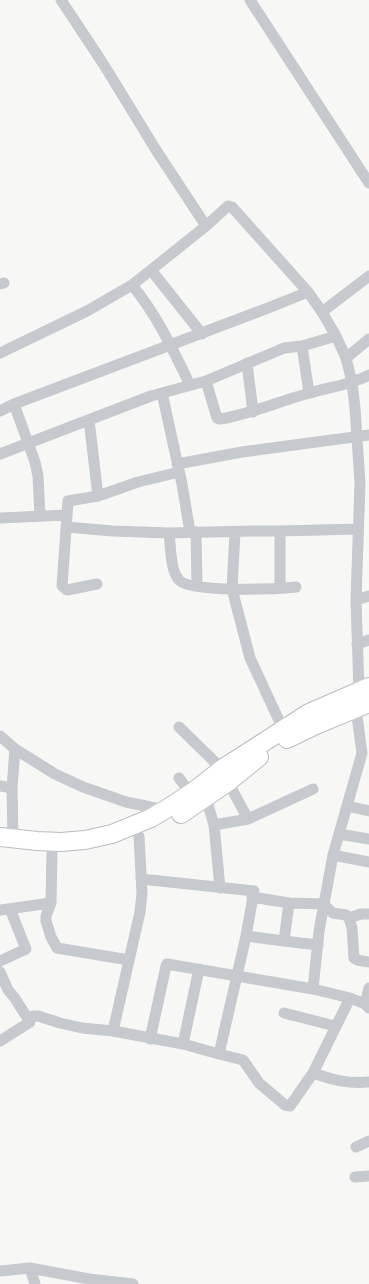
<!DOCTYPE html>
<style>
body{margin:0}
canvas{display:block;background:#f7f8f5}
</style>
<canvas width="369" height="1284"></canvas>
<script>
const c = document.querySelector('canvas').getContext('2d');
c.lineJoin = 'round';
function strokePath(path, color, width, dash) {
  c.strokeStyle = color;
  c.lineWidth = width;
  c.lineCap = dash ? 'butt' : 'round';
  c.setLineDash(dash || []);
  c.stroke(path);
}
const primary = new Path2D(`
 M287,739L316,725L369,703
 M181,814L228,782L259,757
 M0,837L37,841L61,842L85,840L112,834L151,818L168,808L194,791L222,769L309,713L369,687`);
strokePath(primary, '#b9bcc1', 20);
strokePath(new Path2D(`
 M61,0L104,65L156,150L206,226
 M250,0L369,183
 M151,270L202,334
 M0,284L4,283
 M132,285L151,270L206,226L228,206L232,207L308,292L322,312
 M302,346L309,393
 M0,353L87,311L132,285C157,315 173,350 190,385
 M346,358L369,339
 M247,363L253,412
 M206,381L217,418L220,419C251,414 279,401 310,393C330,387 350,385 369,375
 M162,393L182,484L190,532
 M14,404L35,462L38,476L40,516
 M0,411L14,404L268,308L308,292
 M89,420L98,496
 M0,454L151,396L206,381L284,348L302,346L336,336
 M177,464L242,452L369,435
 M0,518L67,515
 M66,527L113,531L169,533L252,531H280L358,529
 M280,531V588
 M196,532L197,586
 M235,532L232,589L250,658L283,729
 M169,533C171,547 170,570 179,580C189,593 278,589 296,587
 M97,584L67,590L62,586L68,501L98,496L138,482L179,472
 M356,600L369,596
 M357,644L369,640
 M359,691L356,600L360,483L355,408L352,382L346,358L336,336L322,312L369,276
 M179,727L222,769
 M0,736L15,749L55,774L83,787L126,802L165,810
 M179,778L190,793
 M228,782L248,819
 M0,786L12,788
 M206,798L214,825L220,888
 M347,806L369,811
 M214,825L248,819L313,789
 M339,834L369,839
 M13,839L12,788L15,749
 M52,851L51,903L46,916V921L51,937L57,948L129,960
 M333,855L369,862
 M252,897L289,903L323,904L333,913L346,915L349,918L352,928L354,958L357,960L369,962
 M0,910L51,903
 M349,918L361,914H369
 M246,936L284,941L289,903
 M284,941L318,945
 M0,961L26,949L10,909
 M0,972L8,990L14,997L30,1022L0,1041
 M313,989L319,931L333,855L362,753L356,709
 M365,1004L369,988
 M284,1013L335,1026
 M28,1019L33,1016H38L60,1023L82,1028L113,1031L183,1044L219,1054L246,936L254,891L141,879
 M113,1031L140,912L142,893L139,836
 M150,1039L166,966L167,964L313,989L350,998L365,1004L369,1008
 M183,1044L199,969
 M219,1054L243,1060L259,1083L285,1105L290,1106L313,1073L350,998
 M313,1073C333,1080 348,1084 369,1082
 M356,1147L369,1141
 M355,1177L369,1176
 M30,1268L35,1284
 M0,1271L30,1268L89,1279L133,1284`), '#c6c9cd', 11);
strokePath(primary, '#fff', 18);
</script>
